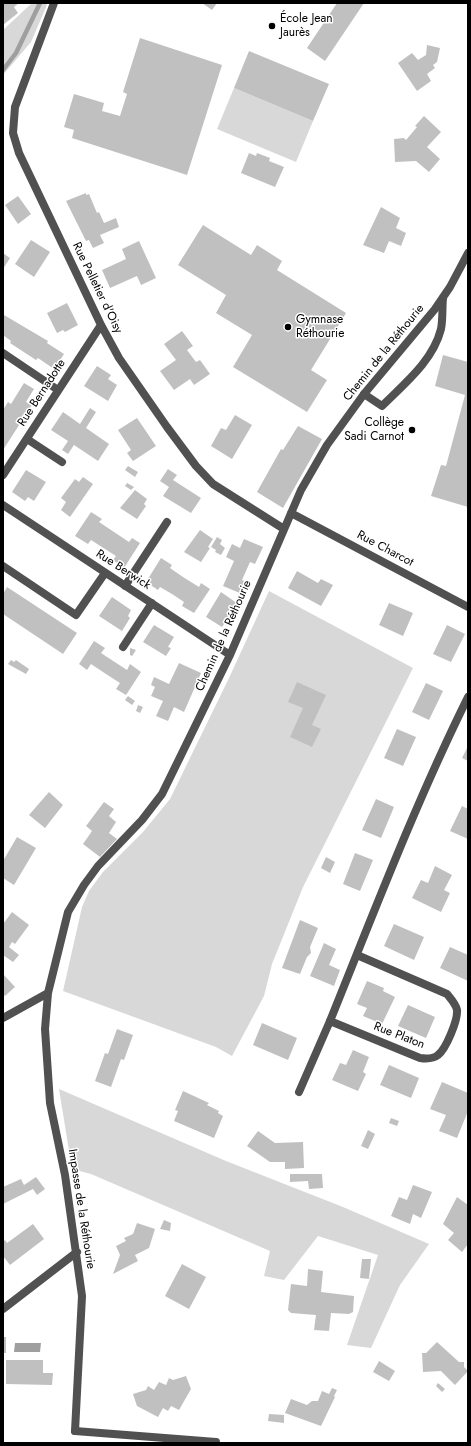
<!DOCTYPE html>
<meta charset="utf-8">
<style>
body{margin:0}
#map{position:relative;width:471px;height:1446px;overflow:hidden;background:#fff;font-family:Jost,sans-serif}
canvas{display:block}
.frame{position:absolute;inset:0;border:4px solid #000;pointer-events:none}
</style>
<div id="map">
<canvas width="471" height="1446"></canvas>
<div class="frame"></div>
</div>
<script>
const c = document.querySelector('canvas').getContext('2d');
c.lineJoin = 'round';
function fill(path, color) {
  c.fillStyle = color;
  c.fill(path, 'evenodd');
}
function strokePath(path, color, width, dash) {
  c.strokeStyle = color;
  c.lineWidth = width;
  c.lineCap = dash ? 'butt' : 'round';
  c.setLineDash(dash || []);
  c.stroke(path);
}
function drawText(font, color, halo, rows, align = 'center') {
  c.font = font + ' Jost,sans-serif';
  c.lineWidth = 3;
  c.setLineDash([]);
  c.textBaseline = 'middle';
  c.strokeStyle = halo;
  c.fillStyle = color;
  for (const [text, x, y, turn = 0] of rows) {
    c.save();
    c.translate(x, y);
    c.rotate((+turn || 0) * Math.PI / 180);
    c.textAlign = isNaN(turn) ? turn : align;
    if (halo) c.strokeText(text, 0, 0);
    c.fillText(text, 0, 0);
    c.restore();
  }
}
fill(new Path2D(`
 M32,3H45L47,5L31,42L3,75V30Z
 M234,88L313,121L296,162L217,129Z
 M269,591L413,668L303,887L272,964L264,996L232,1056L216,1047L63,991L82,907L89,891L103,872L143,832L170,799L229,678Z
 M59,1089L226,1161L343,1207L429,1244L400,1285L371,1348L347,1345L378,1255L318,1236L284,1280L264,1276L270,1251L91,1174L72,1169Z`), '#d8d8d8');
fill(new Path2D(`
 M15,1343H41L40,1352H14Z`), '#9f9f9f');
strokePath(new Path2D(`
 M3,70L16,53L40,3`), '#9f9f9f', 4.5);
fill(new Path2D(`
 M3,3H19L14,7L18,13L3,25Z
 M202,3H217L212,10Z
 M337,3H364L325,61L307,48Z
 M140,38L222,65L187,175L72,138L74,130L64,127L74,94L104,103L102,111L120,116L127,94L123,92Z
 M427,45L440,48L437,62L433,65L435,68L427,74L431,81L417,91L398,63L412,53L418,60L426,55Z
 M249,51L329,84L313,121L234,88Z
 M424,116L441,132L427,147L440,159L429,172L416,161L395,162L394,139L404,138L406,140L417,127L415,126Z
 M249,153L256,156L257,153L270,158L269,161L284,167L275,187L241,173Z
 M86,193V195L89,194L97,213L99,212L104,223L116,218L119,227L100,235L104,243L93,248L89,240L86,241L66,201Z
 M18,196L31,214L18,224L5,205Z
 M381,207L400,218L396,228L406,233L401,246L389,241L384,253L363,245Z
 M203,225L251,255L257,245L282,261L277,270L346,313L311,370L327,380L307,412L233,367L252,335L216,313L226,295L178,265Z
 M31,240L50,252L34,277L15,264Z
 M139,241L156,278L141,285L137,276L110,288L102,270L126,259L122,249Z
 M3,253L10,258L3,269Z
 M67,303L78,325L65,332L63,330L57,333L47,313Z
 M4,315L48,341L47,343L64,354L54,369L38,358L36,360L10,343L11,341L3,335Z
 M182,331L193,346L187,350L196,362L200,360L210,374L194,385L190,379L174,390L160,371L176,360L164,344Z
 M443,355L468,362V507L431,496L441,465L446,466L465,395L435,386Z
 M97,366L111,375L108,379L117,385L108,401L84,386Z
 M24,383L34,389L26,402L32,405L3,450V410L8,402L11,404Z
 M90,408L96,412L86,428L109,444L98,461L74,445L68,454L62,450L68,441L51,430L63,412L80,424Z
 M235,415L252,425L232,459L211,446L221,428L226,430Z
 M137,418L156,446L133,461L127,453L131,450L118,430Z
 M298,426L322,439L283,508L257,492L281,449L283,450Z
 M128,466L138,472L135,477L125,470Z
 M168,469L177,475L173,480L201,498L191,513L163,496L169,487L160,481Z
 M26,470L46,482L34,501L28,497L25,501L12,492Z
 M83,477L93,484L70,517L61,510L66,502L61,498L75,479L79,482Z
 M127,483L134,487L131,490L125,486Z
 M135,490L147,499L144,504L146,506L137,519L120,508Z
 M91,512L102,519L99,522L129,542L132,538L140,543L124,568L113,560L116,556L91,540L88,544L75,536Z
 M200,530L213,539L208,547L210,548L201,562L184,552Z
 M217,537L222,540L220,544L225,548L221,555L215,552L216,550L211,547Z
 M244,539L263,547L255,564L250,562L242,580L247,582L242,594L223,586L234,561L226,557L232,544L240,548Z
 M161,558L172,565L170,568L183,577L199,587L201,583L210,589L194,613L182,606L184,602L172,594L160,587L158,590L146,582Z
 M297,571L318,583L321,579L333,585L321,606L288,588Z
 M7,587L77,633L63,654L3,614V594Z
 M221,592L241,606L230,623L226,621L222,627L206,617Z
 M112,597L131,610L128,616L130,618L122,631L99,616Z
 M389,603L413,613L403,636L379,625Z
 M154,625L174,637L168,647L171,648L166,656L143,642Z
 M447,625L465,634L451,662L433,654Z
 M94,641L105,648L101,653L127,670L130,664L141,672L126,695L116,689L120,683L106,674L91,664L87,670L79,664Z
 M130,648L136,650L132,656L130,655Z
 M11,660L14,662L16,660L29,669L26,674L8,664Z
 M179,663L201,673L184,712L174,707L168,721L156,716L163,701L151,696L155,687L151,685L154,677L169,684Z
 M297,682L326,695L312,725L321,729L312,747L290,737L303,708L288,702Z
 M426,683L443,691L429,720L412,712Z
 M128,696L135,701L132,705L125,700Z
 M138,705L143,707L140,713L136,711Z
 M397,729L416,737L403,766L384,758Z
 M468,746V761L462,758Z
 M49,792L63,805L45,828L29,815Z
 M376,799L394,807L381,838L362,830Z
 M104,802L114,809L109,816L116,822L109,833L117,839L100,857L83,844L92,831L86,826Z
 M462,806L468,809V839L450,831Z
 M17,837L36,848L14,885L3,878V861Z
 M355,853L373,860L360,891L343,884Z
 M326,857L335,862L330,873L321,868Z
 M435,866L452,875L444,890L450,893L441,912L412,898L421,880L428,883Z
 M12,912L29,925L15,944L12,942L9,947L19,955L13,962L3,955V924Z
 M300,920L318,928L310,947L311,953L307,957L300,974L282,968Z
 M394,924L424,937L414,960L384,946Z
 M324,943L336,949L329,965L340,970L334,986L310,976Z
 M450,947L468,955V981L440,968Z
 M4,975L15,987L5,996L3,994Z
 M367,981L384,988L383,991L395,997L382,1024L363,1016L367,1008L357,1004Z
 M408,1005L435,1017L426,1038L398,1026Z
 M262,1023L297,1038L288,1060L253,1045Z
 M117,1029L133,1035L124,1060L121,1059L111,1087L95,1081L105,1053L108,1054Z
 M353,1050L369,1057L363,1072L366,1074L358,1091L332,1080L340,1063L346,1065Z
 M389,1065L419,1078L411,1098L380,1085Z
 M442,1082L468,1093V1111L457,1138L439,1131L446,1115L430,1109Z
 M183,1091L209,1103L207,1105L219,1111L218,1113L223,1116L214,1138L174,1121L178,1111L175,1110Z
 M391,1118L399,1121L397,1126L389,1123Z
 M368,1130L375,1134L368,1149L361,1146Z
 M258,1131L275,1143L303,1142L304,1168L285,1169V1162H270L247,1146Z
 M290,1174H322L323,1188L309,1189L308,1181L290,1182Z
 M36,1177L45,1189L37,1195L33,1189L3,1204V1187L21,1179L24,1185Z
 M413,1185L432,1192L421,1218L413,1214L410,1224L391,1216L399,1197L407,1200Z
 M457,1197L468,1205V1244L462,1252L448,1240L454,1233L443,1224Z
 M164,1220L171,1223L170,1231L160,1229Z
 M137,1223L155,1229L149,1248L135,1255L138,1261L113,1274L120,1255L116,1246L126,1241L124,1238L133,1234Z
 M33,1224L44,1239L10,1265L3,1256V1242L5,1240L7,1243Z
 M362,1259H371L369,1279L360,1278Z
 M182,1264L206,1277L189,1309L165,1296Z
 M308,1269L323,1271L321,1292L354,1296L353,1312L349,1314L331,1313L329,1331L314,1330L316,1315L291,1313L288,1310L291,1284L307,1286Z
 M3,1337H6V1353H3Z
 M437,1342L459,1362H464V1367L468,1371L455,1385L441,1371L423,1372L422,1353H426Z
 M6,1360H43V1373H53L52,1385L6,1384Z
 M379,1361L395,1371L389,1381L373,1372Z
 M186,1376L191,1389L179,1410L171,1406L168,1411L163,1408L158,1417L137,1406L133,1394L146,1390L148,1386L154,1390L159,1382L166,1385L169,1378L173,1380Z
 M438,1383L445,1389L442,1392L436,1386Z
 M332,1388L337,1390L334,1396L335,1397L321,1426L285,1413L291,1399L307,1405L312,1401H318L322,1391L329,1394Z
 M269,1414L284,1415V1423L268,1421Z`), '#c0c0c0');
strokePath(new Path2D(`
 M364,394L382,406C404,384 433,361 441,329C443,319 442,308 443,298
 M299,1092L330,1021
 M75,1431L216,1442`), '#515151', 8);
strokePath(new Path2D(`
 M54,3L15,107L13,133L19,153L101,325L119,358L167,427L196,466L213,484L284,529
 M3,353L58,390
 M27,439L62,462
 M3,475L101,325
 M3,505L230,655
 M291,513L468,607
 M3,566L76,615L105,573
 M125,586L167,522
 M123,647L152,603
 M357,955L447,994C451,999 456,1004 457,1010C458,1020 446,1049 438,1055C433,1059 427,1059 420,1058L330,1021C374,912 416,802 468,697
 M48,993L45,1029L50,1103L65,1175L82,1296L75,1431
 M3,1018L48,993L68,912L84,885L98,866L142,820L162,794L230,655L301,490L327,445L364,394L435,309L450,287L468,253
 M3,1309L77,1252`), '#515151', 8);
for (const [x, y, r, color] of [
 [272,26,4,"#000"],
 [288,327,4,"#000"],
 [412,430,4,"#000"]
]) {
  const dot = new Path2D();
  dot.arc(x, y, r, 0, 2 * Math.PI);
  c.fillStyle = color;
  c.fill(dot);
  strokePath(dot, '#fff', 1.5);
}
drawText('12px', '#000', '#fff', [
 ["École Jean",280,19],
 ["Jaurès",280,33],
 ["Gymnase",296,320],
 ["Réthourie",296,334],
 ["Collège",404,423,"right"],
 ["Sadi Carnot",404,437,"right"]
], 'left');
drawText('12px', '#000', '#fff', [
 ["Rue Pelletier d'Oisy",97,288,64],
 ["Chemin de la Réthourie",384,353,-51],
 ["Rue Bernadotte",42,393,-57],
 ["Rue Charcot",385,549,28],
 ["Rue Berwick",123,570,33],
 ["Chemin de la Réthourie",224,636,-66],
 ["Rue Platon",399,1036,21],
 ["Impasse de la Réthourie",81,1209,81]
]);
</script>
